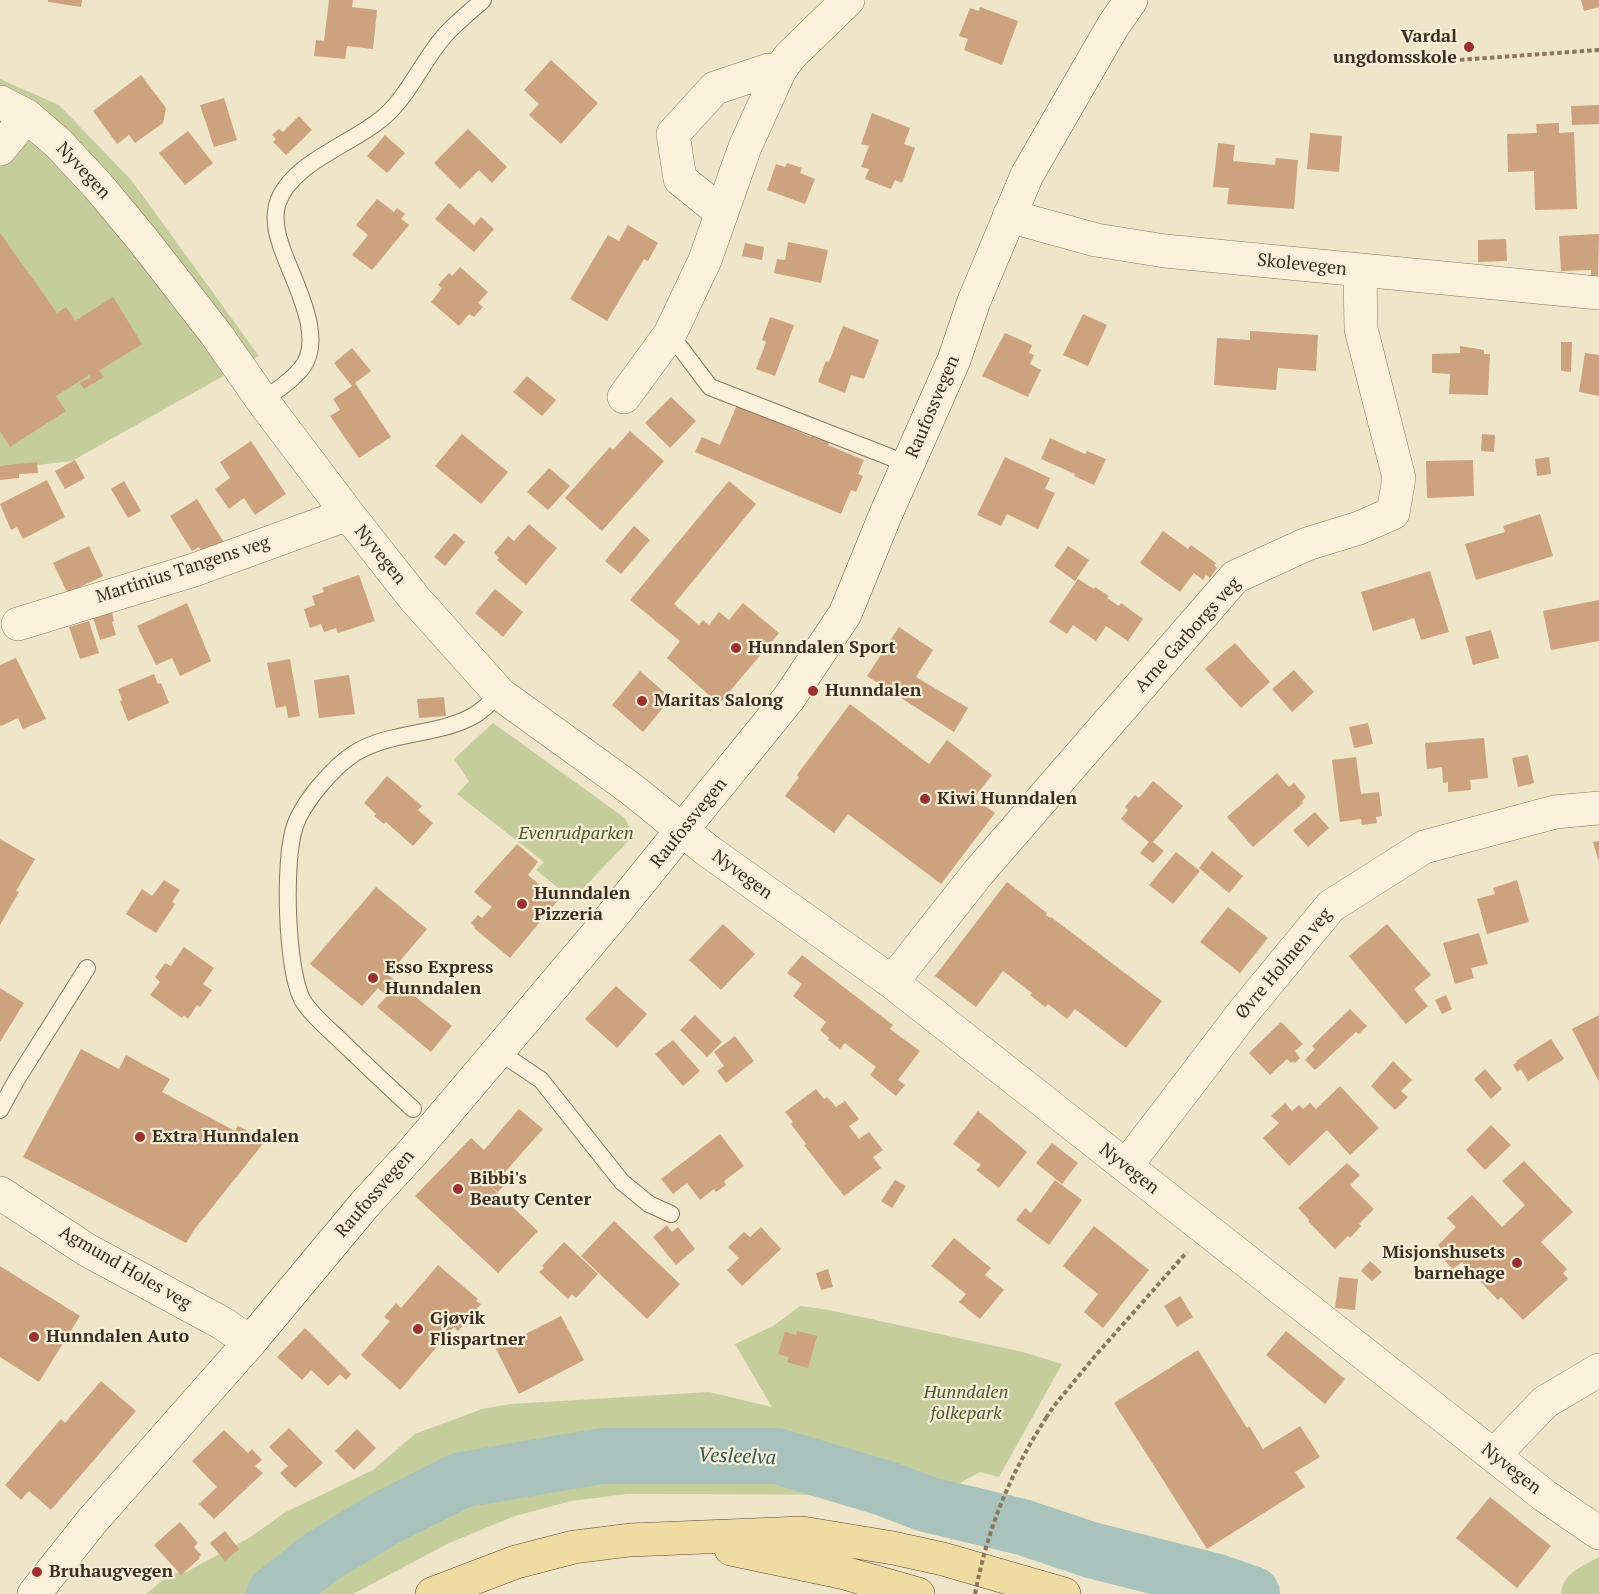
<!DOCTYPE html>
<meta charset="utf-8">
<style>
body{margin:0}
canvas{display:block;background:#efe5c9}
</style>
<canvas width="1599" height="1594"></canvas>
<script>
const c = document.querySelector('canvas').getContext('2d');
c.lineJoin = 'round';
function fill(path, color) {
  c.fillStyle = color;
  c.fill(path, 'evenodd');
}
function strokePath(path, color, width, dash) {
  c.strokeStyle = color;
  c.lineWidth = width;
  c.lineCap = dash ? 'butt' : 'round';
  c.setLineDash(dash || []);
  c.stroke(path);
}
function drawText(font, color, halo, rows, align = 'center') {
  c.font = font + ' "PT Serif",serif';
  c.lineWidth = 4.5;
  c.setLineDash([]);
  c.textBaseline = 'middle';
  c.strokeStyle = halo;
  c.fillStyle = color;
  for (const [text, x, y, turn = 0] of rows) {
    c.save();
    c.translate(x, y);
    c.rotate((+turn || 0) * Math.PI / 180);
    c.textAlign = isNaN(turn) ? turn : align;
    if (halo) c.strokeText(text, 0, 0);
    c.fillText(text, 0, 0);
    c.restore();
  }
}
fill(new Path2D(`
 M0,79L59,105L132,181L259,356L72,461L0,469Z
 M493,723L625,818L633,836L576,896H568L536,870L544,862L457,794L469,781L454,759Z
 M800,1306L829,1310L1023,1352L1062,1364L999,1477L980,1472L941,1493L912,1495L627,1494L571,1501L515,1516L449,1543L353,1594H146L170,1574L186,1572L249,1538L284,1513L373,1470L415,1434L482,1409L510,1404L709,1392L772,1407L735,1344L773,1326Z
 M1599,1557V1594H1561C1562,1573 1583,1566 1599,1557Z`), '#c5cd9c');
strokePath(new Path2D(`
 M274,1594L321,1557L382,1520L461,1480L602,1456H777L887,1489L926,1504L1022,1527L1091,1550L1217,1582L1252,1594`), '#a9c3bc', 56);
fill(new Path2D(`
 M48,0H82L81,7L48,2Z
 M329,0H353L352,7L377,10L373,49L347,46L345,59L314,56L316,40L324,41Z
 M1581,0H1599V7L1584,11Z
 M980,7L1018,21L1002,65L964,50L968,39L959,36L970,8L979,11Z
 M551,60L598,103L561,144L529,115L539,104L524,90Z
 M141,75L166,108L163,123L135,143L129,135L117,144L93,111Z
 M224,98L237,140L214,147L200,105Z
 M1599,105V124L1572,125L1571,106Z
 M872,113L910,128L904,144L915,148L902,183L895,180L891,189L865,179L869,169L861,167L869,146L861,144Z
 M299,116L312,130L286,155L273,142L276,139L272,135L279,129L283,132Z
 M1559,123V133L1574,132L1577,209L1535,210L1534,171L1508,172L1507,134L1537,133L1536,124Z
 M468,129L507,167L492,183L479,170L460,189L434,163Z
 M188,131L213,163L185,185L159,153Z
 M1310,133L1342,136L1339,172L1307,169Z
 M385,135L405,153L387,173L367,156Z
 M1218,143L1235,145L1233,161L1275,165L1276,158L1298,160L1294,209L1227,204L1229,188L1213,187Z
 M787,163L802,168L800,173L815,179L805,204L767,190L776,164L785,167Z
 M377,199L394,212L397,208L405,214L401,219L409,225L372,270L352,255L368,235L356,225Z
 M449,203L474,225L481,217L494,229L474,252L435,219Z
 M628,225L658,243L648,261L644,259L607,321L570,299L608,235L619,241Z
 M0,233L57,313L66,307L75,321L113,297L142,344L99,371L104,377L84,389L80,383L91,377L89,375L56,396L66,411L10,447L0,431Z
 M1599,234L1598,283H1591V270L1561,271L1559,236Z
 M1506,239L1507,261L1478,262V240Z
 M788,242L828,250L821,283L774,273L777,259L785,260Z
 M745,243L764,247L762,260L742,256Z
 M460,267L488,292L478,303L483,307L474,317L469,314L459,326L431,302L442,288L438,285L449,273L452,276Z
 M1083,314L1107,325L1088,366L1063,355Z
 M770,317L794,325L775,376L756,369L766,342L762,340Z
 M843,326L879,340L864,379L851,375L845,393L818,382L826,361L829,362Z
 M1250,331L1318,335L1316,371L1278,368L1276,390L1214,385L1217,338L1250,340Z
 M1005,333L1032,345L1029,353L1034,355L1030,364L1041,370L1028,397L982,376Z
 M1561,342H1572L1571,372L1561,371Z
 M1460,346L1484,350V354H1490L1488,395L1449,394L1450,374L1432,373V354L1460,353Z
 M352,348L371,371L355,383L391,437L359,458L330,416L340,410L333,399L352,386L334,363Z
 M1585,353L1599,355V396L1579,392Z
 M527,376L556,400L542,416L513,392Z
 M671,397L696,421L670,448L645,423Z
 M737,405L811,437L812,433L830,441L828,445L864,460L858,474L863,476L856,492L851,490L841,514L695,452L702,437L720,445Z
 M630,431L664,461L602,531L565,498L610,447L613,450Z
 M462,434L508,472L481,504L435,466Z
 M1482,434L1495,435L1494,452L1481,451Z
 M1050,438L1085,454L1087,451L1106,459L1094,485L1074,476L1075,474L1041,459Z
 M251,441L286,494L255,515L244,498L229,509L215,489L230,478L220,462Z
 M1005,457L1050,478L1045,489L1055,493L1038,529L1007,514L1001,526L977,515Z
 M1549,457L1551,474L1537,476L1535,459Z
 M75,460L85,478L65,489L55,471Z
 M1473,460L1474,496L1427,498L1426,461Z
 M37,462L38,473L19,474V478L0,480V466Z
 M549,468L570,486L548,510L527,492Z
 M47,480L65,517L23,539L17,527L11,530L0,504Z
 M124,481L141,511L128,518L111,489Z
 M729,481L756,504L674,604L699,625L703,620L709,625L719,612L729,620L743,603L779,633L719,704L667,658L680,641L630,600Z
 M197,499L225,544L205,556L199,547L192,551L170,516Z
 M1540,514L1553,556L1476,580L1465,544L1505,532L1503,526Z
 M529,524L557,548L526,585L497,560L499,558L494,553L508,536L514,541Z
 M634,526L650,540L621,574L605,561Z
 M1163,531L1188,549L1191,545L1216,563L1214,565L1217,568L1210,578L1206,575L1203,580L1194,573L1180,592L1140,563Z
 M454,533L465,542L445,566L434,557Z
 M89,546L103,576L80,587L81,589L67,592L53,563Z
 M1068,546L1089,560L1075,581L1054,566Z
 M1430,571L1449,632L1421,640L1414,618L1373,631L1361,592Z
 M359,575L375,621L338,633L336,628L324,632L321,624L310,628L304,609L315,605L312,596L324,592L322,588Z
 M1078,579L1094,589L1095,587L1109,596L1107,598L1119,606L1121,603L1143,619L1128,641L1106,626L1096,641L1073,625L1067,634L1049,622Z
 M495,589L523,612L503,637L475,613Z
 M1599,600V641L1551,650L1543,611Z
 M187,603L211,661L180,676L172,658L156,665L137,626Z
 M111,610L114,621L112,622L116,635L100,640L92,613Z
 M89,621L99,653L80,659L69,627Z
 M899,627L933,650L916,677L968,708L954,732L867,676Z
 M1491,630L1499,658L1473,665L1465,637Z
 M1235,643L1270,682L1241,708L1205,669Z
 M16,658L46,719L23,729L18,718L1,726L0,725V665Z
 M290,659L300,716L288,718L286,706L276,708L267,663Z
 M1294,670L1314,692L1292,712L1272,689Z
 M640,671L671,698L643,732L612,705Z
 M154,674L158,684L161,683L169,703L128,721L120,701L122,700L118,689Z
 M349,675L355,714L319,718L314,680Z
 M444,697L446,716L419,718L417,699Z
 M850,704L929,764L947,740L992,775L974,798L995,813L941,884L848,814L834,833L785,796L799,777L797,775Z
 M1368,723L1373,744L1354,748L1349,727Z
 M1484,738L1488,778L1470,780L1471,790L1448,792V782L1443,783L1442,767L1427,769L1425,743Z
 M1528,755L1534,783L1518,787L1512,758Z
 M1356,757L1361,794L1379,792L1382,816L1376,817L1377,823L1362,825L1361,819L1340,822L1332,760Z
 M1277,773L1289,787L1294,783L1306,797L1302,801L1303,803L1253,847L1227,817Z
 M387,776L422,806L418,810L433,823L413,846L386,822L384,824L374,816L376,814L364,803Z
 M1153,781L1183,806L1153,842L1164,851L1153,863L1140,853L1149,842L1121,819L1128,810L1125,807L1135,795L1139,798Z
 M1315,812L1329,828L1308,847L1293,830Z
 M0,839L35,859L16,891L19,892L0,925Z
 M1599,841V859H1598L1593,842Z
 M517,844L538,862L528,875L558,900L510,958L474,928L475,927L471,923L478,915L482,918L492,907L474,892Z
 M1212,851L1243,876L1229,893L1199,868Z
 M1176,852L1200,871L1173,904L1149,885Z
 M164,880L180,890L172,902L175,904L156,933L126,914L142,889L152,896Z
 M1517,880L1529,922L1487,934L1477,899L1495,894L1493,888Z
 M1007,882L1047,913L1046,915L1050,918L1051,917L1162,1001L1126,1048L1075,1009L1067,1019L1048,1004L1045,1007L1030,995L1032,993L1003,971L976,1007L935,976Z
 M376,887L427,929L388,975L452,1026L431,1052L377,1007L387,996L378,988L362,1006L310,964Z
 M1228,907L1268,938L1240,973L1200,942Z
 M723,924L755,954L721,990L689,960Z
 M1387,924L1431,975L1414,989L1428,1006L1406,1024L1349,956Z
 M1479,933L1488,964L1471,968L1474,978L1455,984L1443,943Z
 M184,947L214,968L203,984L212,990L200,1007L197,1005L188,1019L184,1015L182,1018L150,995L160,982L155,977L165,963L171,966Z
 M802,955L893,1025L890,1029L920,1051L898,1080L905,1085L896,1096L870,1075L876,1067L845,1043L840,1049L828,1040L829,1038L820,1030L826,1022L793,996L802,984L787,973Z
 M616,986L647,1014L617,1048L585,1019Z
 M0,988L24,1003L0,1042Z
 M1446,995L1452,1009L1442,1014L1435,1000Z
 M1350,1009L1367,1026L1359,1034L1356,1032L1315,1070L1305,1060L1315,1049L1312,1046Z
 M695,1015L722,1042L707,1057L680,1030Z
 M1599,1015V1082L1572,1029Z
 M1281,1022L1303,1044L1295,1051L1300,1058L1295,1063L1293,1061L1291,1063L1287,1059L1270,1075L1249,1053Z
 M735,1036L754,1061L726,1083L717,1071L724,1066L714,1052Z
 M1551,1039L1564,1059L1528,1081L1521,1069L1517,1072L1513,1065L1517,1062L1516,1061Z
 M673,1040L700,1071L683,1086L655,1054Z
 M81,1049L119,1069L126,1055L170,1079L162,1092L235,1131L238,1126L266,1140L194,1230L186,1243L23,1157Z
 M1393,1061L1412,1080L1401,1091L1408,1097L1395,1110L1371,1086Z
 M1485,1069L1502,1089L1491,1099L1474,1079Z
 M1340,1086L1379,1128L1350,1155L1327,1130L1289,1166L1263,1138L1279,1123L1271,1116L1285,1103L1292,1111L1299,1105L1303,1109L1310,1103L1316,1109Z
 M816,1089L824,1099L827,1097L836,1107L845,1101L859,1119L849,1126L859,1139L869,1132L883,1150L873,1157L881,1168L844,1196L804,1145L806,1144L791,1124L793,1122L785,1112Z
 M519,1109L543,1129L506,1171L502,1177L507,1182L498,1192L488,1184L538,1231L498,1273L415,1196L471,1138L484,1150Z
 M978,1111L1027,1152L999,1188L976,1170L981,1165L953,1144Z
 M1491,1125L1511,1145L1485,1170L1466,1150Z
 M720,1134L744,1166L724,1181L726,1185L716,1192L714,1189L700,1200L687,1183L673,1194L661,1179Z
 M1052,1143L1078,1163L1062,1184L1036,1163Z
 M1524,1161L1573,1212L1541,1242L1567,1269L1563,1273L1568,1279L1523,1320L1501,1297L1498,1300L1462,1262L1453,1269L1440,1256L1444,1252L1438,1245L1456,1227L1447,1218L1472,1195L1502,1227L1525,1205L1502,1181Z
 M1347,1163L1360,1175L1350,1185L1374,1209L1359,1224L1361,1226L1350,1238L1348,1236L1335,1249L1308,1221L1309,1220L1298,1208Z
 M895,1180L906,1186L892,1208L881,1201Z
 M1055,1180L1082,1200L1049,1245L1016,1220L1025,1208L1031,1213Z
 M614,1221L680,1284L647,1319L581,1256Z
 M667,1225L672,1232L678,1227L695,1249L676,1265L653,1237Z
 M1094,1226L1149,1270L1103,1328L1084,1312L1098,1294L1063,1266Z
 M761,1227L781,1249L742,1286L727,1270L739,1258L728,1247L744,1232L750,1237Z
 M954,1238L991,1268L985,1275L1004,1290L980,1319L959,1302L966,1294L931,1266Z
 M564,1242L598,1274L576,1298L572,1294L568,1299L539,1272L544,1268L542,1266Z
 M1370,1261L1382,1272L1372,1281L1361,1271Z
 M438,1265L478,1299L476,1301L481,1304L458,1331L454,1327L400,1390L361,1355L390,1321L384,1317L396,1303L401,1308Z
 M0,1266L80,1316L39,1382L0,1357Z
 M828,1269L833,1287L821,1290L816,1273Z
 M1339,1277L1358,1279L1355,1310L1335,1308Z
 M1180,1296L1193,1317L1177,1327L1164,1306Z
 M561,1316L584,1360L519,1394L496,1349Z
 M305,1328L351,1374L346,1380L340,1374L328,1386L311,1370L302,1380L277,1357Z
 M797,1331L817,1336L808,1368L787,1362L789,1357L778,1354L785,1332L796,1335Z
 M1286,1331L1345,1379L1325,1404L1266,1355Z
 M1198,1350L1247,1428L1249,1426L1263,1449L1300,1426L1320,1457L1295,1472L1305,1487L1207,1549L1114,1403Z
 M101,1381L136,1411L51,1510L29,1491L21,1500L5,1485L61,1419L65,1423Z
 M289,1428L323,1463L295,1488L280,1473L288,1466L269,1447Z
 M357,1429L376,1448L354,1470L335,1451Z
 M224,1430L248,1453L252,1449L262,1460L255,1466L263,1473L214,1519L199,1504L217,1487L192,1461Z
 M1490,1497L1551,1546L1517,1588L1456,1538Z
 M180,1522L198,1543L194,1547L201,1555L199,1557L200,1558L181,1575L154,1545Z
 M225,1531L239,1549L225,1561L210,1543Z`), '#cca27f');
const lane = new Path2D(`
 M670,334L710,387L890,457L907,466
 M262,400C276,391 290,382 301,369C326,340 295,284 284,254C278,238 273,222 277,205C289,164 348,146 380,120C407,100 423,59 446,34C457,22 471,11 483,0
 M498,1051L541,1080L622,1182L649,1204L671,1214
 M413,1109C389,1087 366,1065 343,1043C330,1030 313,1017 303,1001C286,972 283,858 295,826C303,802 333,767 355,753C391,731 435,736 471,717C482,712 491,701 500,694
 M0,1110L17,1079L87,968`);
const street = new Path2D(`
 M0,102L27,116L59,144L98,186L143,240L216,334L262,400L348,514L415,599L500,694L630,788L707,850L892,982L1545,1496L1599,1533
 M0,149L27,116
 M722,213L680,179L673,134L715,88L769,70H780
 M1009,216L1096,240L1165,251L1599,293
 M624,397L670,334L705,260L745,147L780,70L790,56L848,0
 M18,624L194,570L348,514
 M892,982L978,873L1235,577L1307,544L1359,528L1393,513L1399,478L1361,329L1360,271
 M1126,1166L1246,1009L1331,906L1424,847L1555,812L1599,808
 M0,1193L87,1250L222,1323L250,1342
 M1494,1455L1545,1402L1599,1370`);
const secondary = new Path2D(`
 M34,1594L92,1521L250,1342L365,1204L412,1153L609,920L789,698L845,614L885,516L954,360L974,301L1027,175L1113,26L1131,0`);
const primary = new Path2D(`
 M731,1549L841,1572L918,1594
 M432,1594L516,1562L574,1547L630,1540L802,1533L893,1548L943,1559L1064,1594`);
strokePath(lane, '#8b775d', 18);
strokePath(street, '#8b775d', 34);
strokePath(secondary, '#6d5840', 34);
strokePath(primary, '#594531', 34);
strokePath(new Path2D(`
 M1430,62L1599,50
 M1046,1418L1054,1406L1095,1356L1187,1252`), '#8b775d', 4, [4.5, 3]);
strokePath(lane, '#f9f1dc', 16);
strokePath(street, '#f9f1dc', 33);
strokePath(secondary, '#f9f1dc', 33);
strokePath(primary, '#f0dba2', 33);
strokePath(new Path2D(`
 M975,1594C988,1527 1009,1476 1046,1418`), '#8b775d', 4, [4.5, 3]);
for (const [x, y, r, color] of [
 [1469,47,6,"#9a312e"],
 [736,648,6,"#9a312e"],
 [813,691,6,"#9a312e"],
 [642,701,6,"#9a312e"],
 [925,799,6,"#9a312e"],
 [522,904,6,"#9a312e"],
 [373,978,6,"#9a312e"],
 [140,1137,6,"#9a312e"],
 [458,1189,6,"#9a312e"],
 [1517,1263,6,"#9a312e"],
 [418,1329,6,"#9a312e"],
 [34,1337,6,"#9a312e"],
 [37,1572,6,"#9a312e"]
]) {
  const dot = new Path2D();
  dot.arc(x, y, r, 0, 2 * Math.PI);
  c.fillStyle = color;
  c.fill(dot);
  strokePath(dot, '#f6eed8', 2);
}
drawText('bold 18px', '#3c2f21', '#f6eed8', [
 ["Vardal",1457,37,"right"],
 ["ungdomsskole",1457,58,"right"],
 ["Hunndalen Sport",748,648],
 ["Hunndalen",825,691],
 ["Maritas Salong",654,701],
 ["Kiwi Hunndalen",937,799],
 ["Hunndalen",534,894],
 ["Pizzeria",534,915],
 ["Esso Express",385,968],
 ["Hunndalen",385,989],
 ["Extra Hunndalen",152,1137],
 ["Bibbi's",470,1179],
 ["Beauty Center",470,1200],
 ["Misjonshusets",1505,1253,"right"],
 ["barnehage",1505,1274,"right"],
 ["Gjøvik",430,1319],
 ["Flispartner",430,1340],
 ["Hunndalen Auto",46,1337],
 ["Bruhaugvegen",49,1572]
], 'left');
drawText('18px', '#3c2f21', '#f6eed8', [
 ["Nyvegen",83,171,47],
 ["Skolevegen",1302,265,6],
 ["Raufossvegen",933,407,-67],
 ["Nyvegen",380,555,51],
 ["Martinius Tangens veg",183,570,-18],
 ["Arne Garborgs veg",1188,635,-48],
 ["Raufossvegen",689,823,-51],
 ["Nyvegen",742,875,36],
 ["Øvre Holmen veg",1284,964,-50],
 ["Nyvegen",1129,1169,38],
 ["Raufossvegen",375,1194,-49],
 ["Agmund Holes veg",125,1268,30],
 ["Nyvegen",1511,1469,38]
]);
drawText('italic 18px', '#4a5827', '#f6eed8', [
 ["Evenrudparken",576,834],
 ["Hunndalen",966,1393],
 ["folkepark",966,1414]
]);
drawText('italic 20px', '#305b5a', '#f6eed8', [
 ["Vesleelva",737,1457,2]
]);
</script>
